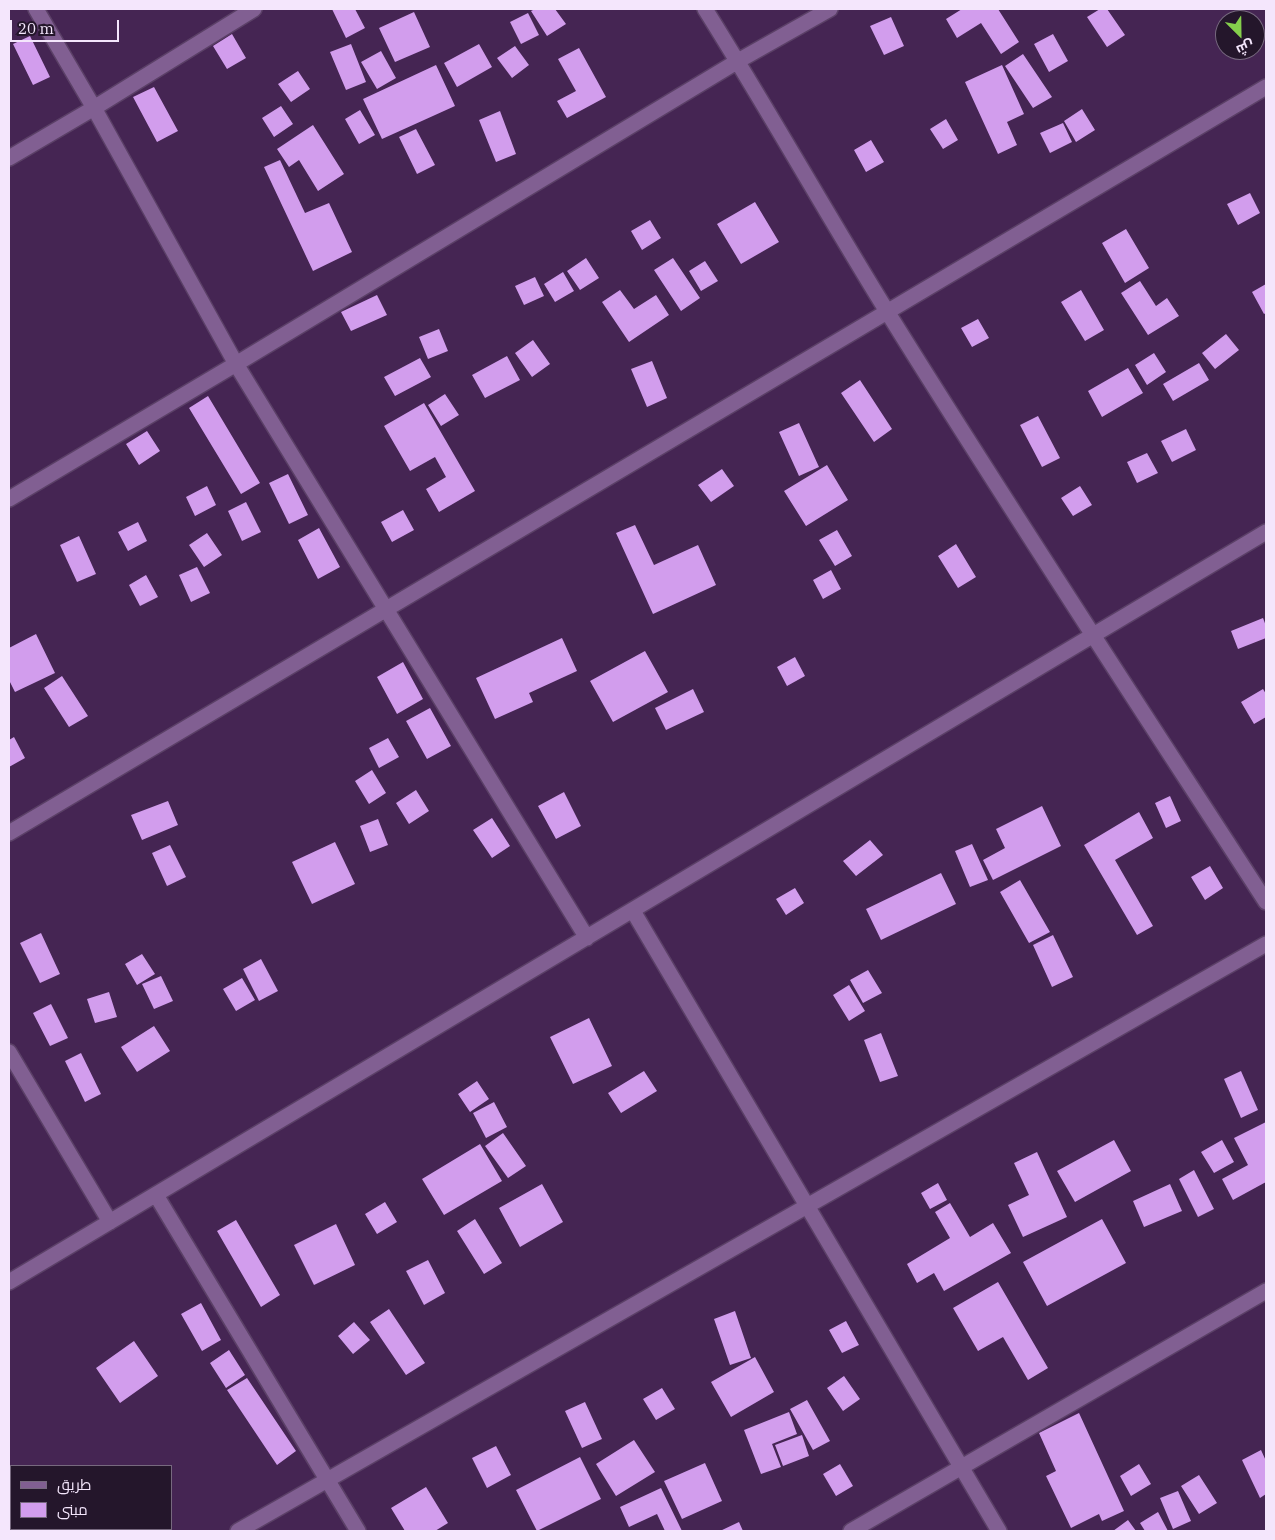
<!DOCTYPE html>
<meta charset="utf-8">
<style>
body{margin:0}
#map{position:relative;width:1275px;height:1540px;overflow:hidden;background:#452553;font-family:"IBM Plex Serif",Cairo,serif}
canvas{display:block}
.frame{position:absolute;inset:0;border:10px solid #f4e6fc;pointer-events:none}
.legend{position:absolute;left:10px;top:1465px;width:162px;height:65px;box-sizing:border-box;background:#24162b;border:1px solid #77697f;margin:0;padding:6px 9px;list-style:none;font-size:15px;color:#f4e6fc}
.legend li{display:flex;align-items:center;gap:10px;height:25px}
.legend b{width:25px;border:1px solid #77697f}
.north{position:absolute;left:1215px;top:10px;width:50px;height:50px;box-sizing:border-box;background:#24162b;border:1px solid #77697f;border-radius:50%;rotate:157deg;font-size:14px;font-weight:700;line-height:20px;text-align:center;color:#f4e6fc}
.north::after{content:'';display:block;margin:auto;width:18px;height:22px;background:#85cf4c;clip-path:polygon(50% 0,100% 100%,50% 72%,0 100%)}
.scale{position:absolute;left:10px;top:20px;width:109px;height:22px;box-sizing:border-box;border:2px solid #f4e6fc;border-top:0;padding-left:6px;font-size:15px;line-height:18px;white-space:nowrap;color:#f4e6fc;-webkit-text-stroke:4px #24162b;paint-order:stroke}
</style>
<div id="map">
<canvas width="1275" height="1540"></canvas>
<div class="frame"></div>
<ul class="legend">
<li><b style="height:6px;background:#815f92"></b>طريق</li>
<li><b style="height:14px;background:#d29ded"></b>مبنى</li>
</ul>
<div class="north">ش</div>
<div class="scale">20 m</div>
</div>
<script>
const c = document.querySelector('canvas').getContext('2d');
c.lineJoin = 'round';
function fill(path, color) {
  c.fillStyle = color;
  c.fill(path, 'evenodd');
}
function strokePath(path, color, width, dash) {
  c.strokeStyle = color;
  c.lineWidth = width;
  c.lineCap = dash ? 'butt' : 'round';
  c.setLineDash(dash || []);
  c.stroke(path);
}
fill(new Path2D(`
 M332,9H355L365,28L346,38Z
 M535,9H555L566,24L547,36L531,11Z
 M962,9H998L1019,42L1001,54L981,23L957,38L946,19Z
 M1100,9H1107L1125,35L1107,47L1087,17Z
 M414,12L430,47L395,62L379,28Z
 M528,13L539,35L521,44L510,22Z
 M891,17L904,46L884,55L870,26Z
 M232,34L246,58L227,69L213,46Z
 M1053,34L1068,61L1049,72L1034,44Z
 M30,36L50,77L33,85L13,44Z
 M351,44L366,82L346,90L330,52Z
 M479,44L492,67L457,87L444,63Z
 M515,46L529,65L512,78L497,58Z
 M579,48L606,97L567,118L557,101L576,91L558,59Z
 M381,51L396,78L377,89L361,62Z
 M1023,54L1052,97L1033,108L1005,66Z
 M436,65L455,106L382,139L363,99Z
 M1002,65L1024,114L1007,122L1017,145L998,154L965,82Z
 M298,71L310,89L291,102L278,84Z
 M154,87L178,131L157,142L133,97Z
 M281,106L293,124L274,137L262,118Z
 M1082,109L1095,130L1076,142L1064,121Z
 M360,110L375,135L359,144L345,119Z
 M500,111L516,154L496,162L479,120Z
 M946,119L958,140L943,149L930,129Z
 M1063,123L1072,142L1050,153L1040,133Z
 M313,125L344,174L318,191L299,160L289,167L277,149Z
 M416,129L435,165L417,174L399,137Z
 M871,140L884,162L866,172L854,150Z
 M280,160L305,213L329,203L352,252L313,271L264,167Z
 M1250,193L1260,213L1238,225L1227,204Z
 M755,202L779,242L741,264L717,224Z
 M650,220L661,238L642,250L631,231Z
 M1126,229L1149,268L1125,283L1102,243Z
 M586,258L599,278L580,290L567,271Z
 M673,258L700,298L681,311L654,270Z
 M705,261L718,281L701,291L689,271Z
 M563,272L574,291L555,302L544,284Z
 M535,277L544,296L524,305L515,286Z
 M1140,281L1156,306L1167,298L1179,316L1148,335L1121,293Z
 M1266,284V313L1264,314L1252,292Z
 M620,290L634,309L656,295L669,315L629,342L602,302Z
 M1081,290L1104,330L1085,341L1061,302Z
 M377,295L387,315L351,331L341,312Z
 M978,319L989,338L972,347L961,328Z
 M439,329L448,351L428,359L419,337Z
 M1226,334L1239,350L1215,369L1202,353Z
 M533,340L550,364L532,377L515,353Z
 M1154,353L1166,372L1147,385L1135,365Z
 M507,356L520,380L485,398L472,375Z
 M420,358L431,377L395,396L384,377Z
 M652,361L667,398L647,407L631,369Z
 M1199,363L1209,380L1173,401L1163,384Z
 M1128,368L1143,393L1102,417L1088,391Z
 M860,380L892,429L874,442L841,393Z
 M445,394L459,415L441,426L428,405Z
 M208,396L260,483L241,494L189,408Z
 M424,403L475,491L439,512L426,489L446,477L435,457L410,471L384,426Z
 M1038,416L1060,458L1042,467L1020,425Z
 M799,423L819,467L799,476L779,432Z
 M1186,429L1196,450L1172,462L1161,441Z
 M147,431L160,451L139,465L126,444Z
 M1147,453L1158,473L1137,483L1127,462Z
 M827,465L848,500L806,526L784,491Z
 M722,469L734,486L711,502L698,485Z
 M288,474L308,515L289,524L269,483Z
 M207,486L216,505L195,516L186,497Z
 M1080,486L1092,505L1073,516L1061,498Z
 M246,502L261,532L242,541L228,511Z
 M403,510L414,530L392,542L381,522Z
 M138,522L147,541L128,551L118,532Z
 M635,525L654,565L698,545L716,585L653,614L616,533Z
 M319,528L340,567L318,579L298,540Z
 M837,530L852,556L835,566L819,540Z
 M207,533L222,555L204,567L189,545Z
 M79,536L96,574L77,582L60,545Z
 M956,544L976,577L958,588L938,556Z
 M197,567L210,593L191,602L179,575Z
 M831,570L841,589L823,599L813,580Z
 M146,575L158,597L140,606L129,585Z
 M1263,618L1266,626V638L1238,649L1231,631Z
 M36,634L55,673L15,692L9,680V648Z
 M562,638L577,671L529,693L533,702L495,719L476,678Z
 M645,651L668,692L613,722L590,681Z
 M795,657L805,676L787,686L777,667Z
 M403,662L423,699L397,714L377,677Z
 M62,676L88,716L69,727L44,688Z
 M693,689L704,712L666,730L655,708Z
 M1263,689L1266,694V717L1254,724L1241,702Z
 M430,708L451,746L427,759L406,721Z
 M14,737L25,758L9,767V740Z
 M388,738L399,757L379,768L369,748Z
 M372,770L386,793L369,804L355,781Z
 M416,790L429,811L409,824L396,803Z
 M564,792L581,826L556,839L538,806Z
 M1170,796L1181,821L1166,828L1155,803Z
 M168,801L178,825L142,840L131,815Z
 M1042,806L1061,846L993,880L983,860L1005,848L996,829Z
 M1139,812L1153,838L1115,860L1153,926L1137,935L1084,845Z
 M492,818L510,846L492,858L473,830Z
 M378,819L388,845L370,852L360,826Z
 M870,840L883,855L856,876L843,861Z
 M335,842L355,884L312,904L292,862Z
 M972,844L988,880L970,887L955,851Z
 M170,845L186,877L167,886L152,853Z
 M1210,866L1223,888L1205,900L1191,877Z
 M941,873L956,904L881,940L866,909Z
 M1020,880L1050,932L1029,943L1000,892Z
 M795,888L804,903L786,915L776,899Z
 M41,933L60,974L40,983L20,943Z
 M1053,935L1073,977L1052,987L1033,945Z
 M142,954L155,974L137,985L125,964Z
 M261,959L278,991L259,1001L243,969Z
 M868,970L882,993L863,1003L850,980Z
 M161,976L173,1001L154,1009L142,984Z
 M242,978L255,1000L236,1011L223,989Z
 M849,985L865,1011L849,1021L833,995Z
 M109,992L117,1017L95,1023L87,999Z
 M51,1004L68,1038L50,1046L33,1013Z
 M589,1018L612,1066L573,1084L550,1037Z
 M154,1026L170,1051L137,1072L121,1047Z
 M881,1033L898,1076L880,1082L864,1040Z
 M81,1053L101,1094L85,1102L65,1061Z
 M644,1071L657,1091L621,1113L608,1093Z
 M1241,1071L1258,1110L1241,1118L1224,1079Z
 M477,1081L489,1099L470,1112L458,1094Z
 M494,1102L507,1127L486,1138L473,1113Z
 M1266,1122V1182L1233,1200L1222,1179L1248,1165L1234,1138Z
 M503,1133L526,1166L508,1178L485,1146Z
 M1114,1140L1131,1171L1075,1202L1057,1171Z
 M1222,1140L1234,1162L1214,1173L1201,1152Z
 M480,1144L502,1181L444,1215L422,1179Z
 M1037,1152L1067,1217L1023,1237L1008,1205L1029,1195L1014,1163Z
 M1194,1170L1214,1209L1198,1217L1179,1179Z
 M938,1183L947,1200L930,1209L921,1193Z
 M542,1184L563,1222L520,1247L499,1208Z
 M1170,1184L1182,1211L1144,1227L1133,1201Z
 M385,1202L397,1222L377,1234L365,1214Z
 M950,1203L970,1237L993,1223L1011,1253L944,1291L934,1273L917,1283L907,1264L950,1238L935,1212Z
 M475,1219L502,1263L484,1274L457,1231Z
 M1102,1219L1126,1263L1047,1306L1023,1262Z
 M236,1220L280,1295L261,1307L217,1231Z
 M336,1224L355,1265L314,1285L294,1245Z
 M428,1260L445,1293L424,1305L406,1271Z
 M998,1282L1048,1368L1028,1380L1003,1337L978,1351L953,1308Z
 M201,1303L221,1340L202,1351L181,1314Z
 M389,1309L425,1363L406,1375L370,1322Z
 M735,1311L751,1358L730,1365L714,1319Z
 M846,1321L859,1345L842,1353L829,1330Z
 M354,1322L370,1340L353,1354L338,1336Z
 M134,1341L158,1376L120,1403L96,1368Z
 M229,1350L245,1375L226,1388L210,1363Z
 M755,1357L774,1392L731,1417L711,1382Z
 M844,1376L860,1399L843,1411L827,1388Z
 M247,1378L296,1451L277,1465L227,1390Z
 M662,1388L675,1409L656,1420L643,1399Z
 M807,1400L830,1441L813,1450L790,1409Z
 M585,1402L602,1439L582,1448L565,1411Z
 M789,1412L797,1434L772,1444L781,1467L761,1474L744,1430Z
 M1079,1413L1124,1511L1102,1521L1099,1514L1071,1528L1046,1476L1056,1471L1039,1433Z
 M802,1435L809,1456L783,1466L775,1445Z
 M634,1440L655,1472L616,1496L596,1464Z
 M496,1446L511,1475L487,1488L472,1458Z
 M1261,1450L1266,1461V1494L1260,1498L1242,1460Z
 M580,1457L601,1499L537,1531L516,1490Z
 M705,1463L722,1501L682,1519L664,1481Z
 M840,1464L853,1486L836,1496L823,1474Z
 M1139,1464L1151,1484L1131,1496L1120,1476Z
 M1199,1475L1217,1503L1199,1514L1181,1486Z
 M11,1486V1517L9,1518V1488Z
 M426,1487L448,1523L435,1531H405L391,1508Z
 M661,1488L682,1531H665L657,1514L629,1527L620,1507Z
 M1178,1491L1191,1521L1173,1529L1160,1498Z
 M1158,1512L1168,1531H1145L1140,1523Z
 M1128,1520L1136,1531H1113Z
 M739,1522L743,1531H720Z
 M11,1523V1529H28L30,1531H9V1524Z`), '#d29ded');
const street = new Path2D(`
 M36,9L94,108L236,364L587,938
 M705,9C768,109 826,213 888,313C1011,511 1139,706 1266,902
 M9,158L94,108L254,9
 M9,499L236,364L738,61L830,9
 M9,833L1266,87
 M633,911L999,1531
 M9,1052L110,1222
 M156,1195L358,1531
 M9,1282L1266,532
 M238,1531L1266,944
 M851,1531L1266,1291`);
strokePath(street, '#5b4067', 18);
strokePath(street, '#815f92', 15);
</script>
